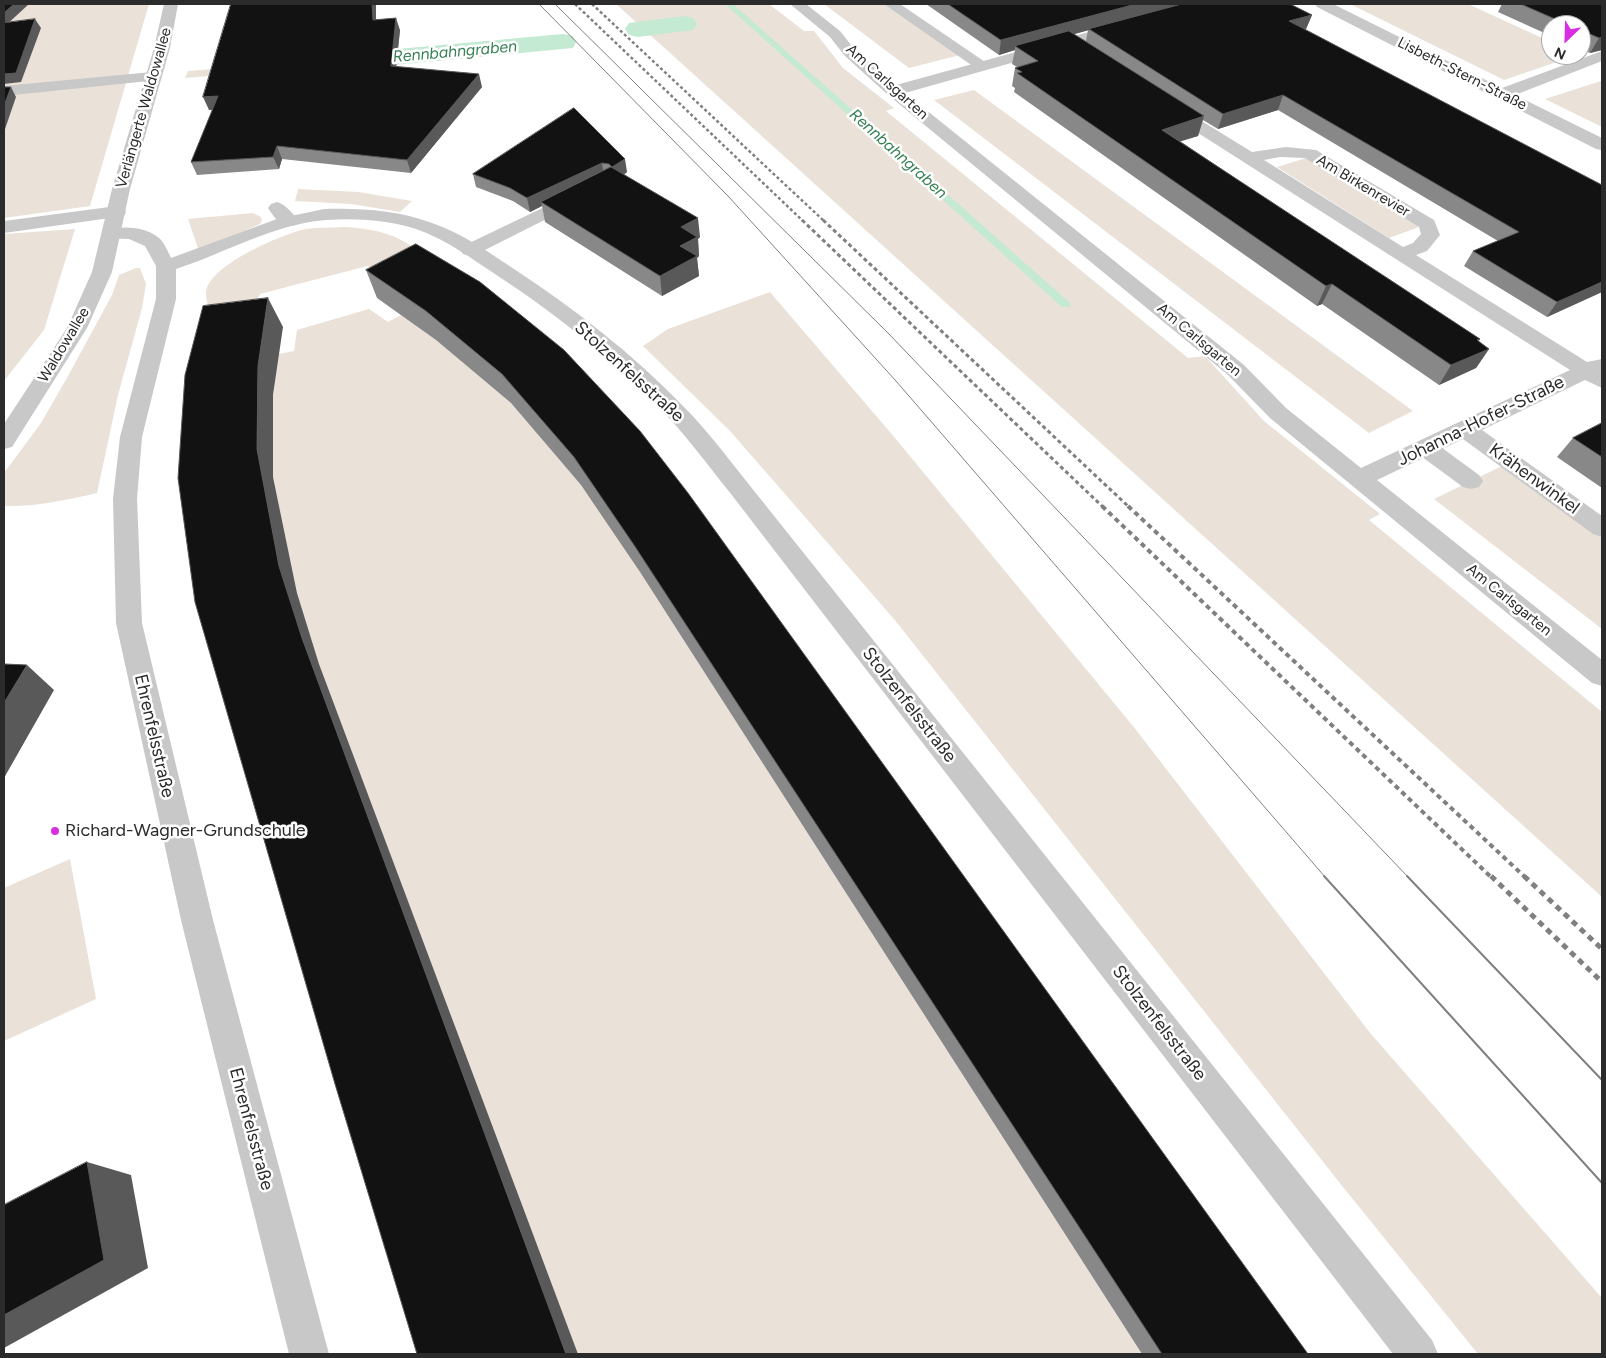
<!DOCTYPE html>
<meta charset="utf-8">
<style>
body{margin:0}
#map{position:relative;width:1606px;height:1358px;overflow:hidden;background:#fff;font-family:Figtree,sans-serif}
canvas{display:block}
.frame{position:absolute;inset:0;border:5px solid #2b2b2b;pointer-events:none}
.north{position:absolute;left:1541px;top:15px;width:50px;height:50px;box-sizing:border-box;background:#fff;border:1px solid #aaa;border-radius:50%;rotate:204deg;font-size:14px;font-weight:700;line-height:20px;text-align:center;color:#2b2b2b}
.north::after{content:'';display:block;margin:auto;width:18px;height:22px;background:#d92de3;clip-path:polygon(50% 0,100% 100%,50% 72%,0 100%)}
</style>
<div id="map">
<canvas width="1606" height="1358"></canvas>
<div class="frame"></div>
<div class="north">N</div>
</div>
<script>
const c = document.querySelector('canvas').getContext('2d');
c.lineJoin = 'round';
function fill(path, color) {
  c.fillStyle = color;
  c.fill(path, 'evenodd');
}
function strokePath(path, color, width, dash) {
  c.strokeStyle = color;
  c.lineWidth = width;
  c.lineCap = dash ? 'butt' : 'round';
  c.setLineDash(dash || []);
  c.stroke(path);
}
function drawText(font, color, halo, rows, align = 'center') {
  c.font = font + ' Figtree,sans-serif';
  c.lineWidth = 5;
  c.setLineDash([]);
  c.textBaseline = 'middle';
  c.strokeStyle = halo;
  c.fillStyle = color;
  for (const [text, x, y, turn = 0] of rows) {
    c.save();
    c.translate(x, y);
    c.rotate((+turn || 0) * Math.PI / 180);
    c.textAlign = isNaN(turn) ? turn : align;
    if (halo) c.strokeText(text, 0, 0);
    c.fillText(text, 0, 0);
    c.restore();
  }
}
fill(new Path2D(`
 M4,4H149L90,206L4,218Z
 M616,4H769L804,31H814L843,68L894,108L886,111L1188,358L1205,356L1264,421L1380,514L1369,520L1602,712V897Z
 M824,4H887L960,55L909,68Z
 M1350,4H1468L1551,42V55H1577L1504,80Z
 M531,43L536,49L185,78L188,71Z
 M1601,81L1602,127L1545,99Z
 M974,90L1413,411L1369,433L934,100Z
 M1306,158L1419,227L1389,238L1277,167Z
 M298,189L358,192L412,201L400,212L351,204L295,201Z
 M253,213L261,217L262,220L260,224L199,251L188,219Z
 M344,227C367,228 390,232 410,245L411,248L384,271L367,266L260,294L254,306L212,316C209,309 206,301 206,293C207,266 282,234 306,229C318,227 332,228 344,227Z
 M75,229L44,330L4,381V234Z
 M136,268H140L146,284L142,308L118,395L97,493C67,500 34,507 4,506V473L41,423L68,376L112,295L119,275Z
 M770,292L890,432L1133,726L1371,1034L1602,1298V1354H1478L1343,1187L894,619L730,431L643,346L668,329Z
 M369,309L388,322L401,315L436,340L511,403L581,485L615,533L1142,1354H578L319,664L297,593L273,477V395L279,354L294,351L297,330Z
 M1502,466L1602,538V629L1434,499Z
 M70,859L96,999L4,1041V888Z`), '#eae1d8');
fill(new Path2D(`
 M725,4H733L1070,303V307H1062Z`), '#c4ead3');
fill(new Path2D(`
 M684,16L693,18L697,24L693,30L638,37L629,35L625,29L629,23Z
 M563,34L573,36L576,42L573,48L331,71L321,69L317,63L321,57L331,55Z`), '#c4ead3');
fill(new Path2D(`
 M884,4H900L991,66L989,69H977Z
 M152,72L158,74L160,77L158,80L4,96V86Z
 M576,192L582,193L585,197L582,201L477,254L470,256L463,254L460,250L463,246Z
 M277,202C286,205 293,213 298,221L296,225C282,228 275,219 268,208L271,204Z
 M117,206L124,208L126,212L124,216L4,233V221Z
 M1426,440L1434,442L1479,475L1483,481L1479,487L1471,489L1463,487L1418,454L1414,448L1418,442Z`), '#c8c8c8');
fill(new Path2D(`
 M790,4H806L840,31L855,50L896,85L1118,24H1128L1130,27L1128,30L905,93L1244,365L1286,408L1361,468L1570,370L1162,110L1160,107L1162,104H1174L1252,152L1286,147L1316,150L1434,220L1440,235L1427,251L1416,255L1587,362L1602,359V388L1585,380L1482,430L1602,516V537L1593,534L1463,439L1377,480L1602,660V686L1592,683L1270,418L1228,375L887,94L845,56L830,37ZM1280,157L1305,158L1419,227L1421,234L1413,243L1403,247L1264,160Z
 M1315,4H1333L1502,88L1602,51V61L1515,95L1602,138V150L1596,149L1317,7Z
 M324,209C361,208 397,210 432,223C462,233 488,252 514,269C575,309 633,354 684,407C707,430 727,457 747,482L1432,1340L1438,1354H1393L731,494C710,468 691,442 669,418C618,363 560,317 498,276C472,259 446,239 416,229C387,220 356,218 326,220C274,224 225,253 176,269V299L142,437L137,499L142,623L213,920L329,1354H289L181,920L116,623L113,499L120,437L156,299V266L145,246L129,239L105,238L103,234L105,230C122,226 144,226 159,238C164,242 168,252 171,258L277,219Z`), '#c8c8c8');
fill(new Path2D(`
 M164,4H178L170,48L130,189L112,272L87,328L12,447L4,449V424L67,328L92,272L112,189L154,48Z`), '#c8c8c8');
strokePath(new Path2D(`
 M539,4L728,196L896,381L1326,878
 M555,4L888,333L1409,878`), '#808080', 1);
strokePath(new Path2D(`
 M1324,876L1602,1183
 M1407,876L1602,1080`), '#808080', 2);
strokePath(new Path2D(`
 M575,4L803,221
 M592,4L824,221`), '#808080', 2.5, [3, 2.5]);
strokePath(new Path2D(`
 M802,220L1103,507
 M823,220L1129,507`), '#808080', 3, [4, 3]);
strokePath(new Path2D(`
 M1102,506L1492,878
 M1128,506L1526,878`), '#808080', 4, [5, 4]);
strokePath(new Path2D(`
 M1491,876L1602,982
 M1524,876L1602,949`), '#808080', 5, [6, 5]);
fill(new Path2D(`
 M231,4H376V19L400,30L396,67L482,87L411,173L282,159L279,169L197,175L191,162L213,110H209Z
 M926,4H1290L1312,15L1306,29L1305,30L1602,292L1547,317L1464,266L1473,251L1498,241L1278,110L1218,129L1203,120L1198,136L1180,141L1489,349L1476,368L1439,385L1322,304L1317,306L1014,92L1015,88L1012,86L1015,68L1017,67L1012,64L1015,50L999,55ZM1088,30L1086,41L1074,34Z
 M1502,4H1602V50L1590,53L1581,49V25H1551V36L1498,12Z
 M574,108L627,172L624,175L700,237L698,239L699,256L697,258L699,276L662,296L545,222L542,206L530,212L513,201L476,187L473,174Z
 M416,244L1308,1354H1142L640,572L581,485L511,403L436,340L377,298L366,270Z
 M1602,423V488L1557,457L1573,438Z`), '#888');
fill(new Path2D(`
 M14,4H29L4,27V13Z
 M372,4H376V32L373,20Z
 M1136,4H1184L1020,49L1015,46V50L999,55L1001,40Z
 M1312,15L1306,29L1284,36L1289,21Z
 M396,18L400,30L395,78L391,66Z
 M35,19L41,28L21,82L4,84V74Z
 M1602,37V50L1590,53L1599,38Z
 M479,74L482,87L411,173L407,160Z
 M11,87L16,97L4,132V106Z
 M1283,95L1278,110L1218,129L1223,114Z
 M218,96L224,108L209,110L203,97Z
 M1204,116L1198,136L1156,149L1162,130Z
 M277,146L282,159L279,169L273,157Z
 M625,159L627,172L614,180L612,167Z
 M602,163L604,176L541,202L542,206L530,212L527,198Z
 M698,218L700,237L698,239L699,256L697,258L699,276L662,296L660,276L680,246L681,227Z
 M1602,282V292L1547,317L1557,302Z
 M1332,284L1322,304L1317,306L1326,286Z
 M268,298L283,327L273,395V477L297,593L319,664L578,1354H566L302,638L279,566L257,449L258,366Z
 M1480,339L1468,358L1489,349L1476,368L1439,385L1451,365L1477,340Z
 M27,665L54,690L4,778V703Z
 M87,1162L131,1175L148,1268L4,1348V1315Z`), '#595959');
const building = new Path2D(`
 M4,4H14L4,13Z
 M231,4H372L373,20L396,18L391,66L479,74L407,160L277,146L273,157L191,162L218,96L203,97Z
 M948,4H1136L1001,40Z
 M1182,4H1290L1312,15L1289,21L1602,185V282L1557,302L1473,251L1519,232L1283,95L1223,114L1089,29Z
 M1521,4H1602V37L1599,38L1581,30V25H1569Z
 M35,19L16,73L4,74V23Z
 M1069,31L1204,116L1162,130L1480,339L1477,340L1489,349L1451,365L1332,284L1326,286L1017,73L1022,72L1015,68L1038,61L1015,46Z
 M4,87H11L4,106Z
 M574,108L625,159L612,167L609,164L602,163L527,198L510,188L473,174Z
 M611,167L698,218L681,227L697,237L680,246L697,256L660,276L541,202Z
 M416,244L480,282L564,350L640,431L688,493L1308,1354H1162L634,545L574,457L502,374L426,311L366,270Z
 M268,298L258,366L257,449L279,566L302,638L566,1354H417L335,1084L195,602L178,478L185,375L203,306Z
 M1602,423V457L1573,438Z
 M4,664L27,665L4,703Z
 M87,1162L104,1260L4,1315V1205Z`);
fill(building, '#121212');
strokePath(building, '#595959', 1);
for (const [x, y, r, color] of [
 [55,831,5,"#d92de3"]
]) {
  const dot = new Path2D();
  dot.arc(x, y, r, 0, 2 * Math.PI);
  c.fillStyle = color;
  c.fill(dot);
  strokePath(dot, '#fff', 2);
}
drawText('15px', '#2b2b2b', '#fff', [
 ["Lisbeth-Stern-Straße",1462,74,27],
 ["Am Carlsgarten",887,82,42],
 ["Verlängerte Waldowallee",144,108,-74],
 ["Am Birkenrevier",1363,186,31],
 ["Am Carlsgarten",1199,340,40],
 ["Waldowallee",64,345,-59],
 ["Am Carlsgarten",1509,600,39]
]);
drawText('italic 16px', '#378054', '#fff', [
 ["Rennbahngraben",455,52,-5],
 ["Rennbahngraben",898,154,42]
]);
drawText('18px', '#2b2b2b', '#fff', [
 ["Stolzenfelsstraße",629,372,42],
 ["Johanna-Hofer-Straße",1481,421,-26],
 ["Krähenwinkel",1534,479,36],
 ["Stolzenfelsstraße",909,705,52],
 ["Ehrenfelsstraße",154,736,77],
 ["Stolzenfelsstraße",1159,1023,52],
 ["Ehrenfelsstraße",251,1129,75]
]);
drawText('18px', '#2b2b2b', '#fff', [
 ["Richard-Wagner-Grundschule",65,831]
], 'left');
</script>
